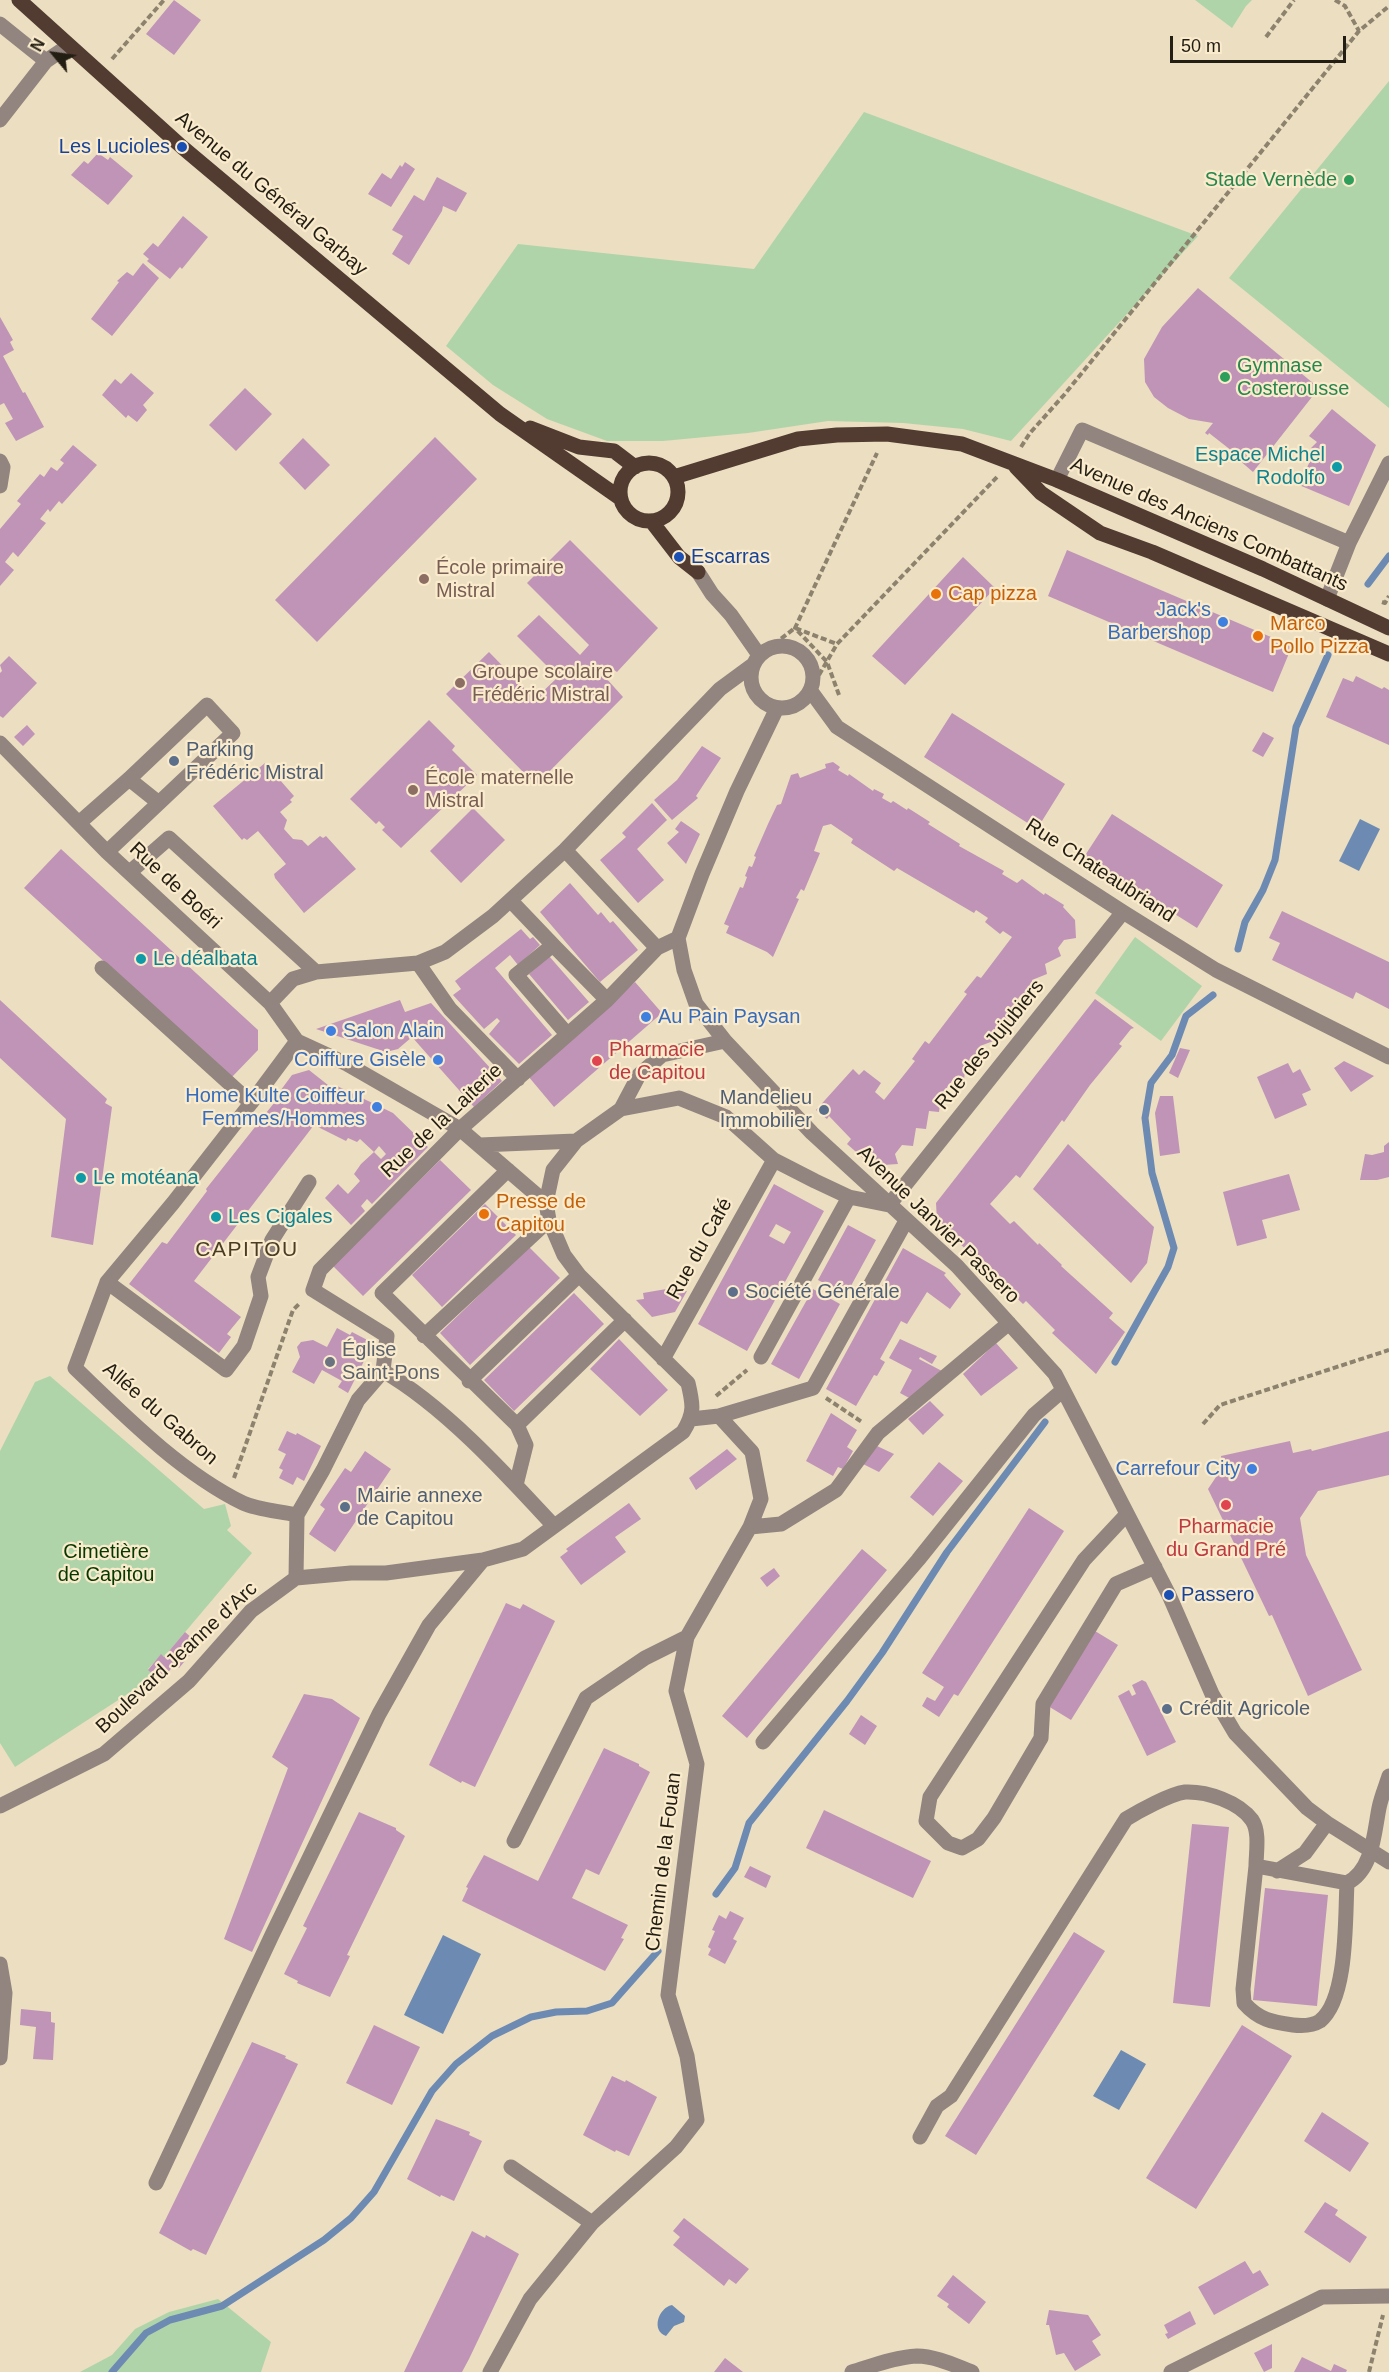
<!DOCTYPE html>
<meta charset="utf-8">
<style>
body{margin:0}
#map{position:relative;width:1389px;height:2372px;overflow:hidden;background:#ecdec0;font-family:Helvetica,sans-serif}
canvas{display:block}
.north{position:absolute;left:24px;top:24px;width:60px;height:60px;-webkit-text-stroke:4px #faebcd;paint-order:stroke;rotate:299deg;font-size:16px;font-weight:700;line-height:24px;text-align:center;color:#231e13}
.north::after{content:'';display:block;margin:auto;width:21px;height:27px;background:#231e13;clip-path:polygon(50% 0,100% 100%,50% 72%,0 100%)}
.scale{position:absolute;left:1170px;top:36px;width:176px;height:27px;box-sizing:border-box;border:3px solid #231e13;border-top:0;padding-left:8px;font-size:18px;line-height:21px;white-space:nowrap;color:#231e13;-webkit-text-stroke:4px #faebcd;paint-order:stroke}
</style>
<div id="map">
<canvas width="1389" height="2372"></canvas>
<div class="north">N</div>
<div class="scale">50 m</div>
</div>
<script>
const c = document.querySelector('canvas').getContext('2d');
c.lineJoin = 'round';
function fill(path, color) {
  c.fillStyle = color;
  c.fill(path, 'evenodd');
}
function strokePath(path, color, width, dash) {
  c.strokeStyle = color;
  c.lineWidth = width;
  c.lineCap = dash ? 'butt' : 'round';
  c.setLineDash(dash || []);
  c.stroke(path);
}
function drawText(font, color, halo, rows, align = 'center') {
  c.font = font + ' Helvetica,sans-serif';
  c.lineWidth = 4.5;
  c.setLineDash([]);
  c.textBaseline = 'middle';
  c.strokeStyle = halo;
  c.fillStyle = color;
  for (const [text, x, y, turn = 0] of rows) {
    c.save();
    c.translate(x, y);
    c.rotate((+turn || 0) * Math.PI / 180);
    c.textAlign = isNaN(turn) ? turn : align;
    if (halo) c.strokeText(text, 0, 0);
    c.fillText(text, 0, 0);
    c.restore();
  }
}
fill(new Path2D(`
 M1195,0H1252L1246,6L1232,28Z
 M1389,81V408L1229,278Z
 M864,112L1198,236L1011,441L963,429L903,423L828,421L748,433L663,441H607L547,419L493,385L446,346L518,244L754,269Z
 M1135,937L1202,986L1161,1041L1095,993Z
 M50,1376L204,1509L225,1504L231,1526L227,1530L252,1553L164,1657L161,1655L148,1669L153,1674L143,1684L15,1767L0,1743V1451L35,1382Z
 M218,2299L271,2342L261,2372H80L112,2355L135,2329L169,2312Z`), '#b0d4a9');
fill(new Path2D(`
 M1360,819L1380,829L1359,871L1339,861Z
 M443,1935L481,1954L443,2034L404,2015Z
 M1121,2050L1146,2064L1119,2110L1093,2096Z
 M672,2305L685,2316L684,2322L674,2326L666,2336C651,2331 658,2308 672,2305Z`), '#6d8ab3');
strokePath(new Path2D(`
 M1368,584L1389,556
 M1238,949L1245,922L1263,890L1275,860L1296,727L1328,655
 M1115,1362L1168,1267L1174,1248L1152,1173L1145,1118L1151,1083L1172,1055L1186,1016L1213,995
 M716,1894L735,1868L749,1823L847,1701L882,1653L947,1552L1045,1422
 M112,2372L146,2333L170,2320L222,2306L324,2240L351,2218L374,2192L432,2091L456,2064L492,2036L531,2017L556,2012L587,2011L612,2003L658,1951`), '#6d8ab3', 7);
fill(new Path2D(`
 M174,0L201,20L174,55L146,34Z
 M98,153L108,160L110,157L133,176L108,205L71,175L84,161L88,164Z
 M405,162L415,169L391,207L368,194L382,173L391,179L400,165L402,167Z
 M437,177L467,193L456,212L443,206L442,211L409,265L392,254L403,236L392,230L414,195L424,201Z
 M183,216L208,237L182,269L180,267L170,279L147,261L149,259L143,254L153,243L158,247Z
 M143,263L159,278L112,336L91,319L119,282L117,281L127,272L133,276Z
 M1198,288L1319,388L1253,472L1231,453L1232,451L1209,433L1208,435L1205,433L1213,423L1189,419L1168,408L1154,397L1145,382L1144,359L1162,327Z
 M0,317L13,340L10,342L14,350L3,356L23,393L25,392L44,427L16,441L5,423L13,419L4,403L0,405Z
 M131,373L154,393L143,405L147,410L137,422L128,415L126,418L102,395L115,379L121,384Z
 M245,388L272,414L236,451L209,425Z
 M1332,409L1376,445L1349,506L1299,485L1315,450L1311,448L1317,442L1309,436Z
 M435,437L477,479L317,642L275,600Z
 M303,438L330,465L305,490L279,463Z
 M73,445L97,465L62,504L59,501L50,512L48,509L40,519L46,523L18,557L13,552L5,562L14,570L0,586V529L21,504L17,501L40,474L44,477L51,467L57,471L64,463L60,460Z
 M570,540L658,628L617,672L614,670L606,678L623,697L536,785L446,694L489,652L535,699L558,677L517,636L539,615L580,655L589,645L527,583Z
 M1067,550L1292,646L1273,692L1048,596Z
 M963,557L995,588L905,685L872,656Z
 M9,656L37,683L3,718L0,716V673L2,671L0,665Z
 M1356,676L1382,689L1384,687L1389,690V745L1326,717L1343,678L1353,682Z
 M952,713L1065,784L1037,829L924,757Z
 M429,720L455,746L452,750L477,775L401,848L382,830L385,827L379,821L376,824L350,799Z
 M27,725L35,734L23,746L14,737Z
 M1263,732L1274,738L1263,757L1252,751Z
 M702,746L721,758L696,796L698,798L672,820L654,800L677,780Z
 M833,762L840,767L838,770L848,776L849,774L873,791L874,789L884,794L882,798L891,803L893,801L907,810L908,808L930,822L928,824L960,844L959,846L1004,871L1002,874L1017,883L1022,879L1044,895L1045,893L1064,905L1063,907L1075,920L1076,938L1064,940L1058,948L1061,956L1045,964L1047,974L1032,980L1034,991L1020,996L1007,1013L1010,1023L993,1030L996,1040L980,1046L984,1055L966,1062L964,1080L954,1078L941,1096L939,1112L929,1111L926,1129L916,1128L913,1146L902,1145L895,1154L898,1164L883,1165L881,1168L866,1155L863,1158L847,1144L851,1139L829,1116L827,1119L816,1110L853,1069L859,1075L864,1070L881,1083L875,1092L884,1100L915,1061L912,1059L925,1041L929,1044L967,994L964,992L977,976L981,978L1012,937L1003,931L1000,934L985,922L988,918L976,910L974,913L897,868L894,871L851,843L853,839L831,824L823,826L814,851L820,853L804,891L801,889L796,898L799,899L773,957L767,952L726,933L729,926L724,924L740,887L743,888L747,877L745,876L749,866L752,867L756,857L754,856L768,824L777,805L781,804L791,775L798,773L800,778L826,768L825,764Z
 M265,763L294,796L290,800L292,802L280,812L287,820L284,829L293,839L302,840L308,846L320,836L323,838L326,836L356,869L304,913L275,878L274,874L286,864L258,831L247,840L244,838L242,840L213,806Z
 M652,803L667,820L637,849L664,880L638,903L600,860L626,837L622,833Z
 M473,808L505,840L461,883L430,851Z
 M1112,814L1223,885L1197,928L1084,857Z
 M681,821L700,834L686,864L667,843L679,832L675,829Z
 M61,849L258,1030V1050L231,1078L24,888Z
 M570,883L598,915L601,912L610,923L613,921L638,950L600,982L540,912Z
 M1282,911L1389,962V1009L1356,992L1353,999L1272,960L1280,943L1269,938Z
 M521,929L530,939L533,937L540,945L518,965L510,955L495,968L552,1035L519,1064L489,1034L500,1021L497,1018L484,1029L453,995L461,989L455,981Z
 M549,956L589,1002L568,1020L529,974Z
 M635,982L662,1013L554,1107L528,1076Z
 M1095,999L1134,1028L1131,1029L1119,1044L1122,1046L1090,1085L1064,1122L1062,1120L1020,1178L1016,1175L990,1204L1010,1224L1014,1221L1038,1245L1039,1243L1062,1265L1061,1266L1113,1313L1109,1318L1125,1332L1096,1374L1052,1333L1055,1330L1026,1301L1023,1304L1001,1283L1004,1280L977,1254L974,1258L937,1220L936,1203Z
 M0,1000L107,1099L105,1103L112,1107L93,1245L51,1237L66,1119L0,1058Z
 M400,1000L405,1012L431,1003L502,1081L474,1107L412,1037L398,1049L386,1052L316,1029Z
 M1180,1048L1190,1050L1178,1078L1169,1073Z
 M1344,1061L1374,1076L1351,1092L1334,1068Z
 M1288,1063L1293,1073L1300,1069L1311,1090L1302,1094L1307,1105L1275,1119L1257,1077Z
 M309,1070L333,1089L335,1085L393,1113L428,1147L372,1204L367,1199L361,1206L365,1211L351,1225L325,1198L338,1184L348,1194L360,1181L354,1174L361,1164L374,1152L381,1159L386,1154L379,1146L374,1152L360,1139L357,1142L348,1138L346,1141L314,1125L194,1281L241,1317L227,1334L231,1337L219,1353L129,1284L162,1242L167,1244L207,1191L206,1189L274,1103L272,1102L292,1075Z
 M1160,1096H1173L1180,1153L1160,1156L1155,1113Z
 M1389,1142V1177L1377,1180H1360L1365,1154L1372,1155L1384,1152V1146Z
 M1068,1144L1154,1227L1147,1263L1131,1283L1033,1189Z
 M440,1160L471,1190L363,1296L333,1266Z
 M1289,1174L1300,1210L1262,1220L1267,1238L1237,1246L1223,1192Z
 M774,1184L824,1211L747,1351L698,1324ZM776,1224L791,1232L784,1244L769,1236Z
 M485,1204L516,1235L442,1307L412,1275Z
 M848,1225L876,1240L846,1295L818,1280Z
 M529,1247L560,1278L470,1365L440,1333Z
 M903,1248L946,1273L944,1275L961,1294L950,1309L927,1292L907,1324L901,1321L880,1359L885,1362L877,1376L874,1375L856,1406L826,1389Z
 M678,1287L679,1292L687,1291L675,1312L652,1317L636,1300L644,1299L643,1293Z
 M813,1289L840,1304L799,1379L771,1364Z
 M574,1293L604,1324L514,1411L484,1380Z
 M337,1328L350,1335L352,1332L373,1343L348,1393L338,1387L342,1381L322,1370L314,1384L292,1372L300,1357L297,1347L301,1342L313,1340L327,1347Z
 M619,1339L668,1390L640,1416L590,1369Z
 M900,1339L937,1356L932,1364L920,1357L919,1359L942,1371L911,1399L900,1393L912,1370L889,1358Z
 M996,1343L1018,1368L981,1396L963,1374Z
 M930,1401L944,1415L923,1435L908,1419Z
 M831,1413L857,1430L847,1447L853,1451L843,1469L838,1467L833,1476L806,1461Z
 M287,1431L296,1435L297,1433L321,1446L304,1481L297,1477L293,1485L279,1478L283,1470L279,1468L286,1454L278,1450Z
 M1389,1431V1475L1318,1491L1300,1518L1306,1555L1362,1670L1308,1696L1272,1615L1269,1616L1208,1489L1222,1468L1221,1456L1290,1441L1293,1453L1311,1449L1312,1451Z
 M877,1446L894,1454L879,1472L863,1464Z
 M727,1449L737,1459L696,1490L689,1478Z
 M365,1451L391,1469L335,1552L309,1534L325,1509L320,1505L345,1468L351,1472Z
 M939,1462L963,1481L933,1516L910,1497Z
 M629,1503L641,1519L615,1537L626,1552L581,1585L560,1557L568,1551L566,1549Z
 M1029,1508L1064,1531L958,1696L954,1694L939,1717L922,1706L927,1697L935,1701L944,1687L922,1673Z
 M862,1549L887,1570L747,1738L722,1716Z
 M774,1568L780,1576L767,1587L760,1578Z
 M506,1603L520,1609L523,1604L555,1621L475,1787L462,1781L461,1783L429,1765Z
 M1095,1631L1118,1645L1071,1720L1048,1706Z
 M185,1632L199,1644L179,1668L174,1665L161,1681L148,1670L161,1654L164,1657Z
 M1142,1680L1146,1682L1176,1742L1147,1756L1118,1696L1129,1690L1132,1696L1136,1694L1132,1685Z
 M304,1694L332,1699L360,1718L252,1952L224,1939L288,1768L272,1757Z
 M861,1715L877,1726L865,1745L849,1734Z
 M604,1748L639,1764V1766L650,1772L599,1875L586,1869L572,1898L628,1925L621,1938L624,1939L605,1971L462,1901L468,1888L466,1887L484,1855L538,1881Z
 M824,1810L931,1861L913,1898L806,1848Z
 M359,1812L396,1828V1830L405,1836L347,1955L350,1956L330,1997L297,1983L298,1981L284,1974L307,1928L303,1926Z
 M1192,1824L1229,1827L1210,2007L1173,2003Z
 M750,1866L771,1876L766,1888L744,1877Z
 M1265,1888L1328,1895L1317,2006L1253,2000Z
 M730,1911L744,1918L733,1939L737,1941L725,1964L708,1955L711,1949L708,1947L715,1931L712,1930L719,1915L726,1919Z
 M1074,1932L1105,1951L976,2155L945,2136Z
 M21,2009L51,2012V2022L55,2023L53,2060L33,2059L36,2027L20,2025Z
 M374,2025L420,2047L392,2105L346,2083Z
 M1242,2025L1292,2056L1196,2209L1146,2178Z
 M252,2042L286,2056L285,2058L298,2064L206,2255L193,2249L191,2251L159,2233Z
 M612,2076L625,2082L626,2080L657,2097L629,2156L616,2150L615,2152L583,2135Z
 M1322,2112L1369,2143L1350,2172L1304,2141Z
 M436,2119L470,2132L469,2135L482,2141L454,2201L441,2195L440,2197L407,2179Z
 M1325,2202L1338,2210L1335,2215L1367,2237L1350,2263L1304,2232Z
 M684,2218L749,2269L736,2284L729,2279L724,2286L673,2245L680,2237L673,2231Z
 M472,2231L485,2238L486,2235L519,2254L469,2359L462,2372H404Z
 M1245,2261L1253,2274L1260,2270L1269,2285L1214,2315L1198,2287Z
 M953,2275L986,2302L969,2324L947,2307L949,2304L937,2296Z
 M1049,2310L1088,2315L1101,2335L1092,2341L1101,2355L1075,2371L1064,2353L1056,2355L1049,2325H1046Z
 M1190,2311L1196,2324L1168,2339L1165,2334L1168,2333L1164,2325Z
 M1272,2344V2368L1264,2372L1254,2353Z
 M1302,2357L1331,2371L1334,2364L1347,2370L1346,2372H1294Z
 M725,2358L743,2372H714Z`), '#bf94b7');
strokePath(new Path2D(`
 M1335,0L1345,6L1359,31
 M1266,37L1294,0
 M112,59L164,0
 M1021,447L1030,433L1064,395L1359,31L1389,6
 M1382,602L1385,603L1389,596
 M774,644L795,628L837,644
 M819,675L837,644L998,476
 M839,695L827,662L795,628L877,453
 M716,1396L747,1370
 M826,1398L862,1422
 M1203,1424L1220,1405L1389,1350
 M234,1478L293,1310L300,1303
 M1369,2372L1383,2315`), '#8c826d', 4, [6, 3]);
strokePath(new Path2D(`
 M0,24L46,61L68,46
 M0,120L46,61
 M0,461L3,467L0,486
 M1057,480L1082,430L1349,543L1327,599
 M1349,543L1389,463
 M698,572L712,594L731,615L759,655
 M751 677a31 31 0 1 1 62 0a31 31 0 1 1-62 0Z
 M810,690L837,727L1123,912L1216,970L1389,1057
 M777,708L737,791L702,874L678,938L684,970L696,1004L725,1041L812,1133L957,1266L1055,1374L1169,1595L1212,1694L1235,1733L1307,1808L1327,1823L1389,1862
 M0,743L107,852L270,1003L297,1041L347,1064L460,1129L546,1203
 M129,779L159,803
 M79,823L129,779L207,705L233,733L107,852
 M565,850L657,948
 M130,872L169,838L316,972
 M511,901L553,945
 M418,963L450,1009L518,1079
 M102,968L251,1103
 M270,1003L293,979L316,972L418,963L445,952L493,916L565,850L720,689L754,664
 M567,1034L516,975L553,945L607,1000
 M297,1041L251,1103L173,1203L107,1282L75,1368C125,1416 180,1472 243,1503C258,1510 280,1511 297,1515
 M621,1109L639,1075L662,1055L725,1041
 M480,1145L576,1141
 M508,1170L382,1293L517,1425L526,1445L516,1485
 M889,1205L1123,912
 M107,1282L226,1370L244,1346L261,1296L258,1277L272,1240L309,1182
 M424,1336L549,1220
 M761,1357L849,1197
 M663,1359L774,1160
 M383,1371C444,1406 505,1473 553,1525
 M469,1381L579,1275
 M719,1416L813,1388L906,1221
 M517,1425L625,1320
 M1127,1514L1084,1560L930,1797L926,1821L948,1843L962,1848L978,1839L994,1818L1041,1738L1043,1704L1116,1584L1155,1567
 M750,1527L781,1524L836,1490L878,1433L1009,1323
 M296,1578L297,1515L323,1470L358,1400L383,1371L387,1336L313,1290L320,1270L460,1129L607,1000L657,948L678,938
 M763,1742L918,1560L1034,1415L1063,1390
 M0,1806L104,1754L189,1681L251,1611L296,1578L351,1573H386L483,1560L523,1549L683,1432C695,1413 693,1404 688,1383L579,1275L564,1255L549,1220L546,1203L553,1170L576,1141L621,1109L679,1098L726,1117L774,1160L815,1181L849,1197L889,1205
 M514,1841L586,1698L645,1658L687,1637
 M1256,1866L1243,1989L1244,2003C1259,2020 1272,2022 1293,2025C1301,2026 1312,2026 1320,2021C1348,1999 1345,1918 1347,1883
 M1277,1871L1305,1853L1327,1823
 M0,1964L5,1993L0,2058
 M920,2137L937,2106L951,2096L1126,1819C1139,1811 1170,1794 1185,1792C1207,1791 1239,1802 1252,1820C1260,1832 1256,1853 1256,1866L1347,1883C1373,1870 1374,1833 1379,1808C1381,1797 1386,1786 1389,1776
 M511,2167L592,2223
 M156,2183L272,1935L379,1714L429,1625L483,1560
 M490,2372L530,2299L592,2223L676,2147L697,2120L687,2056L668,1995L697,1764L676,1691L687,1637L750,1527L761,1499L752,1452L719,1416L691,1419
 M852,2372C872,2366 895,2357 917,2356C935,2356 956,2366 972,2372
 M1171,2372L1322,2297L1389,2296`), '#92847e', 15);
strokePath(new Path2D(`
 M19,0L182,147L500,414L620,498
 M530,428L579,447L614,451L635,467
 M620 492a29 29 0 1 1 58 0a29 29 0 1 1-58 0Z
 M1016,467L1041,493L1100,533L1152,552L1389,654
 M674,477L798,439L837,435L887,434L962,444L1057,480L1263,569L1389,628
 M652,522L679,557L698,572`), '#523b31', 15);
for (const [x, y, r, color] of [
 [182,147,6,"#1a4fb4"],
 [1349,180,6,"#2e9e5b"],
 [1225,377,6,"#2e9e5b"],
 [1337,467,6,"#0f9aa8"],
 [679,557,6,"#1a4fb4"],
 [424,579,6,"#8d6e63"],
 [936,594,6,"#e8710a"],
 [1223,622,6,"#3f7fe0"],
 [1258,636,6,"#e8710a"],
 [460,683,6,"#8d6e63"],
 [174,761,6,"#5c6f8a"],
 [413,790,6,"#8d6e63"],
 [141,959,6,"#0f9aa8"],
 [646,1017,6,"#3f7fe0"],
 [331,1031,6,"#3f7fe0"],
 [438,1060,6,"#3f7fe0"],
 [597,1061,6,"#e0444e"],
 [377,1107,6,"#3f7fe0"],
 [824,1110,6,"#5c6f8a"],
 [81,1178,6,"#0f9aa8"],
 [484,1214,6,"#e8710a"],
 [216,1217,6,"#0f9aa8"],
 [733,1292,6,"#5c6f8a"],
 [330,1362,6,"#6b7280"],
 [1252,1469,6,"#3f7fe0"],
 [1226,1505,6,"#e0444e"],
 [345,1507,6,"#5c6f8a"],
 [1169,1595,6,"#1a4fb4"],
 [1167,1709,6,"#5c6f8a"]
]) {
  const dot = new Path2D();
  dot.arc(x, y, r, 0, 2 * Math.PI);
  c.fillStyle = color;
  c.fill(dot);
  strokePath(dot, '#faebcd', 2);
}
drawText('20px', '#164399', '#faebcd', [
 ["Les Lucioles",170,147,"right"],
 ["Escarras",691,557],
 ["Passero",1181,1595]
], 'left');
drawText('20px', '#27864d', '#faebcd', [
 ["Stade Vernède",1337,180],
 ["Gymnase",1237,366,"left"],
 ["Costerousse",1237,389,"left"]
], 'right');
drawText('20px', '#231e13', '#faebcd', [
 ["Avenue du Général Garbay",271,194,40],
 ["Avenue des Anciens Combattants",1209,525,24],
 ["Rue Chateaubriand",1100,871,33],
 ["Rue de Boéri",175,886,43],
 ["Rue des Jujubiers",990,1045,-51],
 ["Rue de la Laiterie",442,1121,-43],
 ["Avenue Janvier Passero",938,1225,44],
 ["Rue du Café",700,1249,-61],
 ["Allée du Gabron",160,1414,41],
 ["Boulevard Jeanne d'Arc",177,1658,-43],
 ["Chemin de la Fouan",664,1862,-83]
]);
drawText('20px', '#0d838f', '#faebcd', [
 ["Espace Michel",1325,455,"right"],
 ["Rodolfo",1325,478,"right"],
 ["Le déalbata",153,959],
 ["Le motéana",93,1178],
 ["Les Cigales",228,1217]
], 'left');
drawText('20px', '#785e54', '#faebcd', [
 ["École primaire",436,568],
 ["Mistral",436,591],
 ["Groupe scolaire",472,672],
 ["Frédéric Mistral",472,695],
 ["École maternelle",425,778],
 ["Mistral",425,801]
], 'left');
drawText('20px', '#c56008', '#faebcd', [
 ["Cap pizza",948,594],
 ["Marco",1270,624],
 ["Pollo Pizza",1270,647],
 ["Presse de",496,1202],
 ["Capitou",496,1225]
], 'left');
drawText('20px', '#366cbe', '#faebcd', [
 ["Jack's",1211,610],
 ["Barbershop",1211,633],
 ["Au Pain Paysan",658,1017,"left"],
 ["Salon Alain",343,1031,"left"],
 ["Coiffure Gisèle",426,1060],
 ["Home Kulte Coiffeur",365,1096],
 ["Femmes/Hommes",365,1119],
 ["Carrefour City",1240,1469]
], 'right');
drawText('20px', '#4e5e75', '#faebcd', [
 ["Parking",186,750],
 ["Frédéric Mistral",186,773],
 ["Mandelieu",812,1098,"right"],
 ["Immobilier",812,1121,"right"],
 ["Société Générale",745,1292],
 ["Mairie annexe",357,1496],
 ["de Capitou",357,1519],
 ["Crédit Agricole",1179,1709]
], 'left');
drawText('20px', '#be3a42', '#faebcd', [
 ["Pharmacie",609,1050],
 ["de Capitou",609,1073],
 ["Pharmacie",1226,1527,"center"],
 ["du Grand Pré",1226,1550,"center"]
], 'left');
drawText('20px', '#5b616d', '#faebcd', [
 ["Église",342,1350],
 ["Saint-Pons",342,1373]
], 'left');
drawText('20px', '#063900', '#faebcd', [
 ["Cimetière",106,1552],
 ["de Capitou",106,1575]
]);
c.letterSpacing = '1.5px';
drawText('21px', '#493d24', '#faebcd', [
 ["CAPITOU",247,1250]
]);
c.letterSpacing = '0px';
</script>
